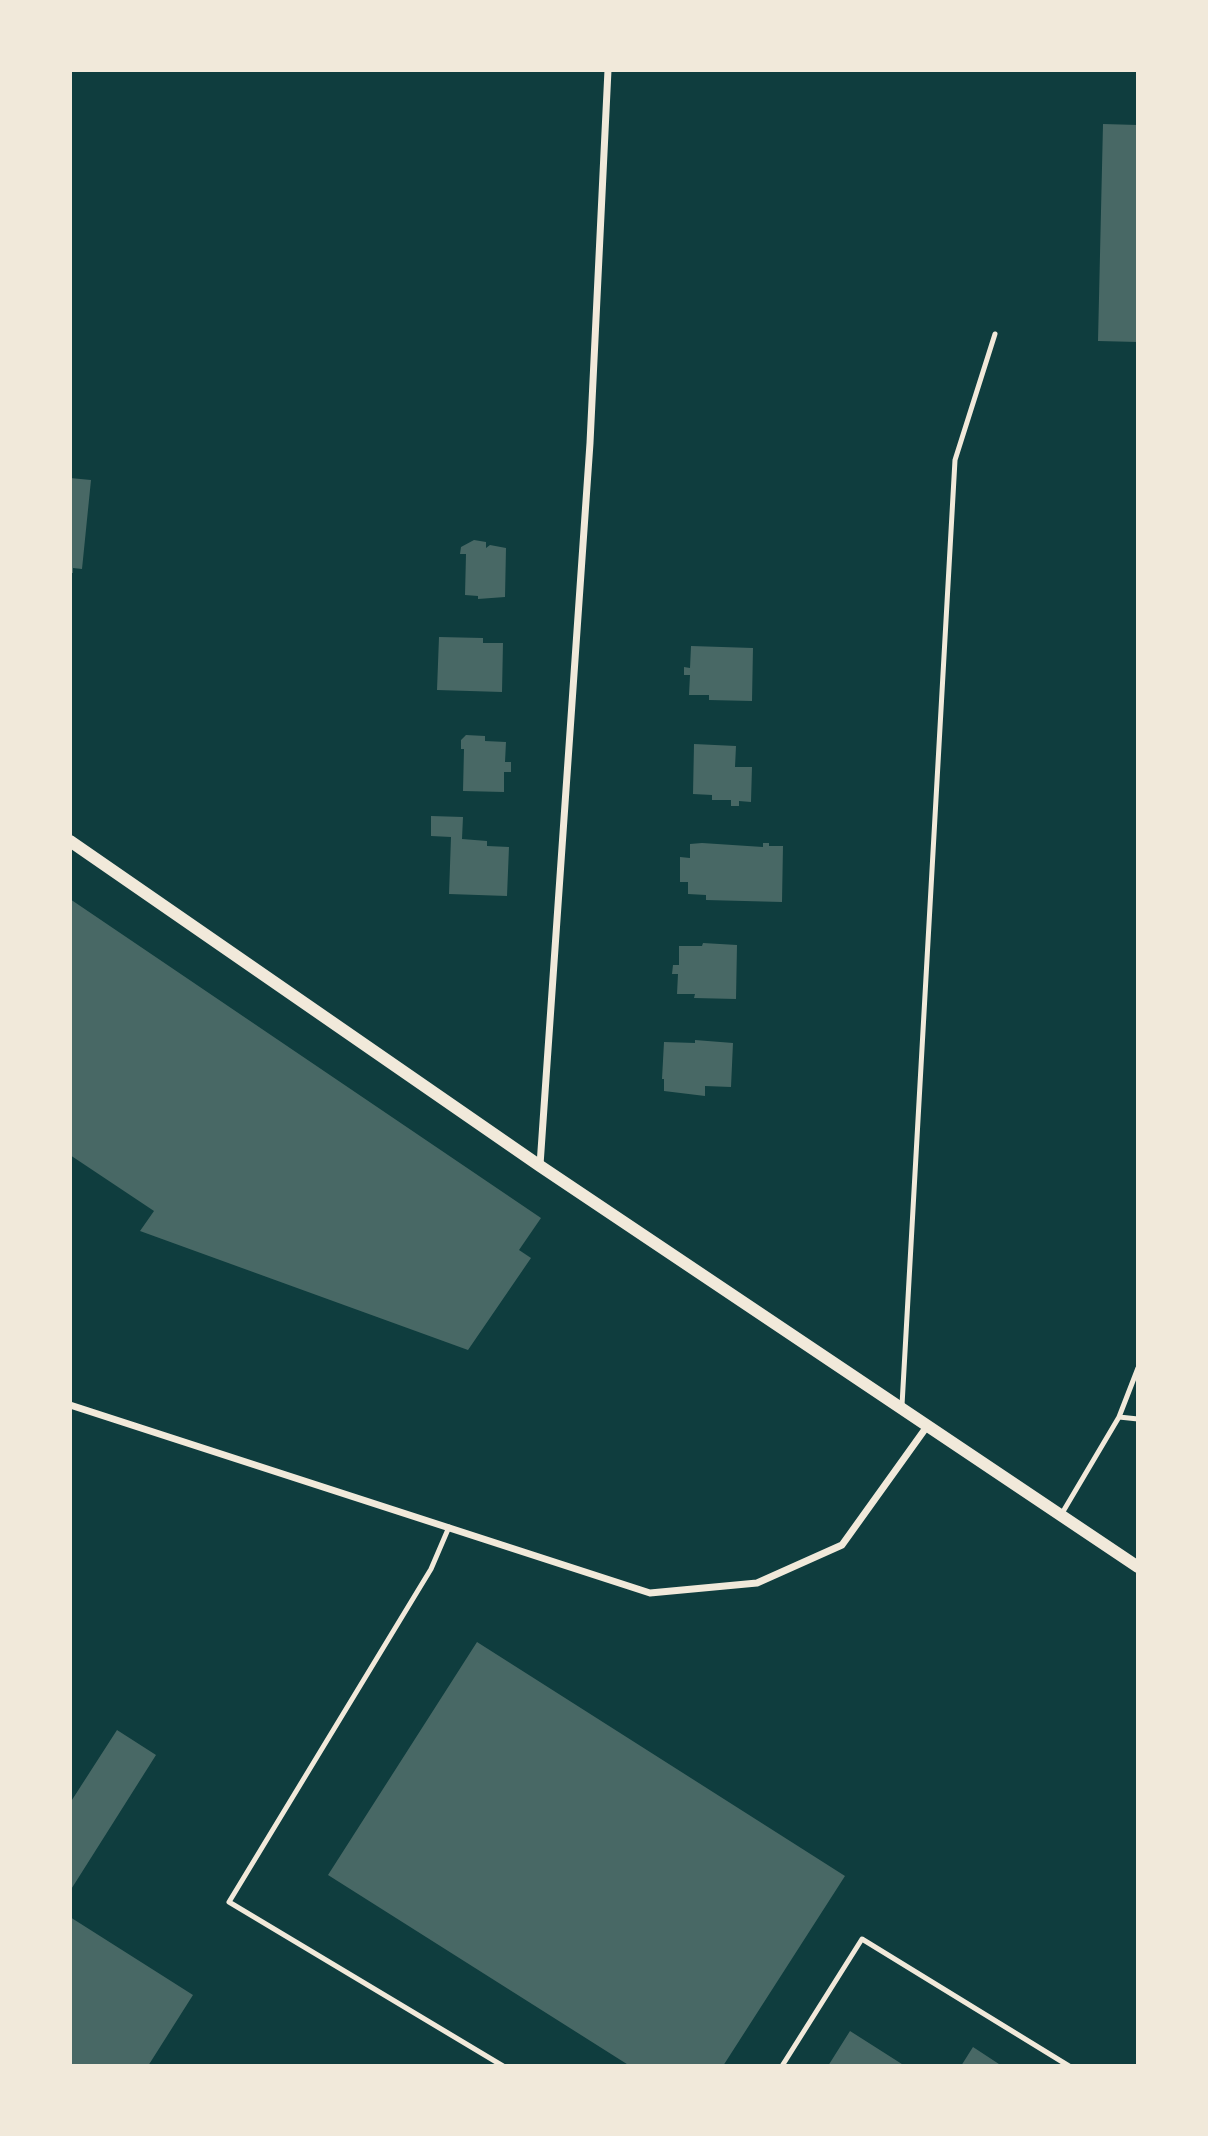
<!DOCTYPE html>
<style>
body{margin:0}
#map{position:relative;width:1208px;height:2136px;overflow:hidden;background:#0f3d3e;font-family:"Nunito Sans",sans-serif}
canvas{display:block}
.frame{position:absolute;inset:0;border:72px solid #f1e9da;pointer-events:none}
</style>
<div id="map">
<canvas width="1208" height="2136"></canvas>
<div class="frame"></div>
</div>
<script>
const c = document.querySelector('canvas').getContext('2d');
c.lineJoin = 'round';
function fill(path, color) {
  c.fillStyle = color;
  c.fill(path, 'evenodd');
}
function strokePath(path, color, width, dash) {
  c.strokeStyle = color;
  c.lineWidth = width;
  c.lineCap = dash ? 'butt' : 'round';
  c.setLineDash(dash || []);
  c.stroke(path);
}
fill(new Path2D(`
 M1103,124L1138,125V342L1098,341Z
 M70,478L91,480L82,569L73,568V573H70Z
 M474,540L486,542V548L490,545L506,548L505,597L478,599V596L465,595L466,554H460L461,547Z
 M439,637L483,638V643H503L502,692L437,690Z
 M691,646L753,648L752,701L709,700V695H689L690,675H684V667L690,668Z
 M466,735L485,736V741L506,742L505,762H511V772H504V792L463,791L464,749H461V740Z
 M694,744L736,746L735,767H752L751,802L739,801V806H731V800H712V795L693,794Z
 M431,816L463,817L462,839L487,841V846L509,847L507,896L449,894L451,837L431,836Z
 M702,843L763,847V843H769V846H783L782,902L706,900V895L688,894V882H680V857L690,858V844Z
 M70,899L541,1218L519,1250L531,1258L468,1350L140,1231L154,1211L70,1155Z
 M703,943L737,945L736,999L694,998L695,994H677L678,974H672L673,965H679V946H702Z
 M695,1040L733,1043L731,1087L705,1086V1096L664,1091V1079H662L664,1042L695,1043Z
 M477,1642L845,1876L723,2066H630L328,1875Z
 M117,1730L156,1755L70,1891V1803Z
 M70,1917L193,1995L148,2066H70Z
 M850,2031L905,2066H828Z
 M973,2047L1002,2066H961Z`), '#486865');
strokePath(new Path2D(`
 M902,1405L955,460L995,334
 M1119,1417L1138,1368
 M1061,1515L1119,1417L1138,1419
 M449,1527L431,1569L229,1902L503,2066
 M782,2066L862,1939L1069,2066`), '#f1e9da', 5);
strokePath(new Path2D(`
 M540,1165L590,443L608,70
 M70,1405L650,1593L757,1583L842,1545L928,1425`), '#f1e9da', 7);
strokePath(new Path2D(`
 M70,841L540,1166L1138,1567`), '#f1e9da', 12);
</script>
